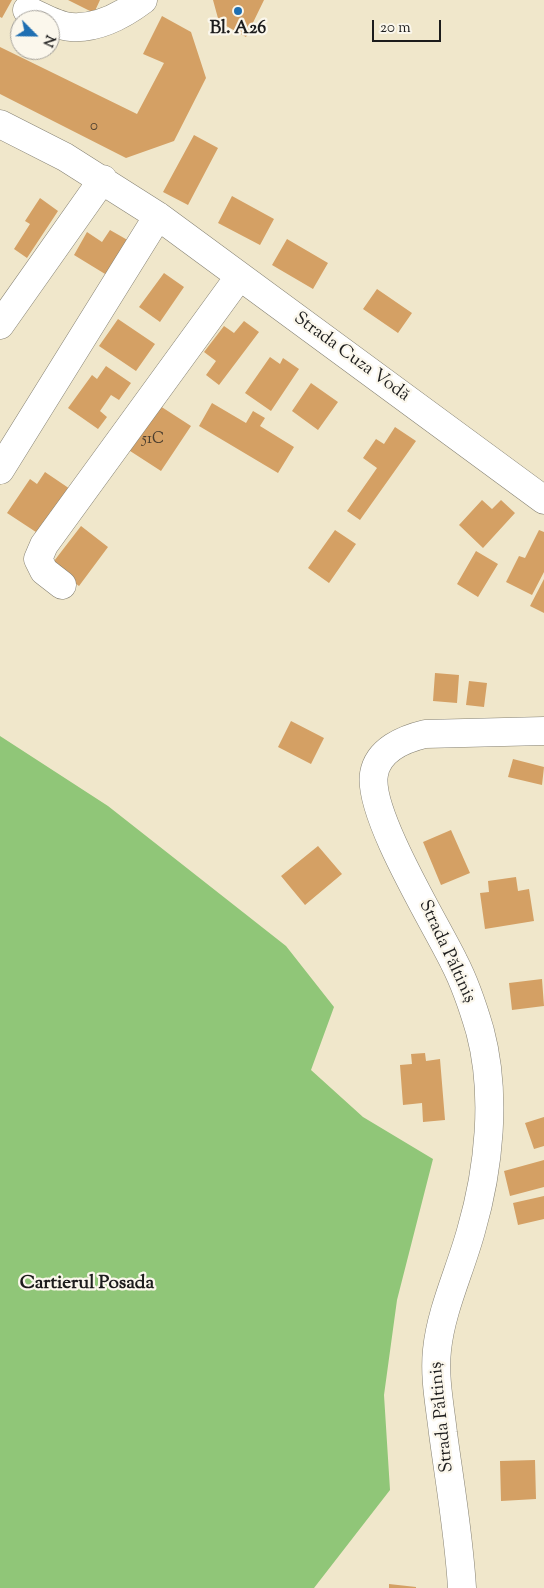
<!DOCTYPE html>
<meta charset="utf-8">
<style>
body{margin:0}
#map{position:relative;width:544px;height:1588px;overflow:hidden;background:#f0e7cb;font-family:"Sorts Mill Goudy",serif}
canvas{display:block}
.north{position:absolute;left:10px;top:10px;width:50px;height:50px;box-sizing:border-box;background:#fbf7ec;border:1px solid #a29f99;border-radius:50%;rotate:113deg;font-size:14px;font-weight:700;line-height:20px;text-align:center;color:#1c1c1c}
.north::after{content:'';display:block;margin:auto;width:18px;height:22px;background:#1f6fb2;clip-path:polygon(50% 0,100% 100%,50% 72%,0 100%)}
.scale{position:absolute;left:372px;top:20px;width:69px;height:22px;box-sizing:border-box;border:2px solid #1c1c1c;border-top:0;padding-left:6px;font-size:15px;line-height:18px;white-space:nowrap;color:#1c1c1c;-webkit-text-stroke:4px #fbf7ec;paint-order:stroke}
</style>
<div id="map">
<canvas width="544" height="1588"></canvas>
<div class="north">N</div>
<div class="scale">20 m</div>
</div>
<script>
const c = document.querySelector('canvas').getContext('2d');
c.lineJoin = 'round';
function fill(path, color) {
  c.fillStyle = color;
  c.fill(path, 'evenodd');
}
function strokePath(path, color, width, dash) {
  c.strokeStyle = color;
  c.lineWidth = width;
  c.lineCap = dash ? 'butt' : 'round';
  c.setLineDash(dash || []);
  c.stroke(path);
}
function drawText(font, color, halo, rows, align = 'center') {
  c.font = font + ' "Sorts Mill Goudy",serif';
  c.lineWidth = 4.5;
  c.setLineDash([]);
  c.textBaseline = 'middle';
  c.strokeStyle = halo;
  c.fillStyle = color;
  for (const [text, x, y, turn = 0] of rows) {
    c.save();
    c.translate(x, y);
    c.rotate((+turn || 0) * Math.PI / 180);
    c.textAlign = isNaN(turn) ? turn : align;
    if (halo) c.strokeText(text, 0, 0);
    c.fillText(text, 0, 0);
    c.restore();
  }
}
fill(new Path2D(`
 M0,736L108,806L286,946L334,1007L311,1070L363,1117L433,1159L397,1300L384,1395L390,1490L314,1588H0Z`), '#90c678');
fill(new Path2D(`
 M0,0H12L2,18L0,17Z
 M68,0H100L94,13Z
 M213,0H264L246,37L219,22Z
 M162,16L191,32L206,78L174,141L126,158L0,94V47L137,114L164,63L143,54Z
 M194,135L218,148L188,205L163,192Z
 M232,196L274,219L260,245L218,223Z
 M40,198L58,211L27,258L14,249L30,224L25,221Z
 M110,230L131,242L110,277L74,255L87,232L102,242Z
 M287,239L328,263L313,289L272,265Z
 M164,273L184,287L160,322L139,307Z
 M377,289L412,313L398,333L363,309Z
 M118,319L155,344L136,371L99,346Z
 M244,321L259,332L219,385L206,375L216,361L204,352L224,326L234,333Z
 M270,357L280,364L283,358L299,369L271,411L245,393Z
 M106,366L131,383L119,400L111,395L100,411L107,417L98,429L68,408L92,375L97,379Z
 M311,383L338,402L318,430L292,411Z
 M212,403L246,423L253,411L265,418L260,426L294,447L278,473L199,426Z
 M157,404L191,426L161,471L127,449Z
 M395,427L416,441L360,520L347,511L377,468L363,458L376,439L384,444Z
 M45,472L73,491L42,536L7,513L30,479L37,484Z
 M482,500L492,509L501,500L515,513L483,548L459,525Z
 M81,526L108,547L79,586L51,565Z
 M335,530L356,544L329,583L308,568Z
 M539,530L544,532V572L532,595L506,582L519,556L525,558Z
 M476,551L498,564L478,597L457,584Z
 M544,579V613L530,606Z
 M435,673L459,675L457,703L433,701Z
 M469,681L487,683L484,707L466,705Z
 M291,721L324,738L311,764L278,747Z
 M513,759L544,767L542,785L508,777Z
 M451,830L470,873L441,885L423,842Z
 M318,846L342,874L305,905L281,876Z
 M516,877L518,891L529,889L534,921L485,929L480,893L489,892L488,881Z
 M542,979L544,1006L512,1010L509,983Z
 M425,1053L426,1061L440,1059L445,1120L423,1122L422,1103L403,1105L400,1065L412,1064L411,1054Z
 M544,1117V1146L534,1149L525,1123Z
 M544,1160V1187L510,1196L504,1171Z
 M544,1196V1219L518,1225L513,1203Z
 M535,1460L536,1499L501,1501L500,1461Z
 M389,1584L416,1587V1588H389Z`), '#d4a064');
const minor = new Path2D(`
 M27,10C41,16 57,26 71,27C97,29 123,15 143,0
 M0,124L65,157L158,216L544,500
 M0,325L103,179
 M0,470L158,216
 M62,585L44,571L38,559L44,545L239,277
 M462,1588C459,1536 450,1485 443,1433C440,1406 434,1378 437,1350C441,1310 460,1271 471,1231C489,1169 497,1095 480,1031C473,1007 466,985 454,962C435,923 367,813 374,774C378,750 404,739 425,734L544,731`);
strokePath(minor, '#868274', 29);
strokePath(minor, '#fff', 28);
for (const [x, y, r, color] of [
 [238,11,5,"#1f6fb2"]
]) {
  const dot = new Path2D();
  dot.arc(x, y, r, 0, 2 * Math.PI);
  c.fillStyle = color;
  c.fill(dot);
  strokePath(dot, '#fbf7ec', 2);
}
drawText('15px', '#4a3d2e', null, [
 ["0",94,127],
 ["51C",153,440]
]);
drawText('bold 18px', '#1c1c1c', '#fbf7ec', [
 ["Bl. A26",238,30]
]);
drawText('18px', '#1c1c1c', '#fbf7ec', [
 ["Strada Cuza Vodă",351,358,36],
 ["Strada Păltiniș",446,952,65],
 ["Strada Păltiniș",443,1417,-96]
]);
drawText('bold 19px', '#1c1c1c', '#fbf7ec', [
 ["Cartierul Posada",87,1285]
]);
</script>
